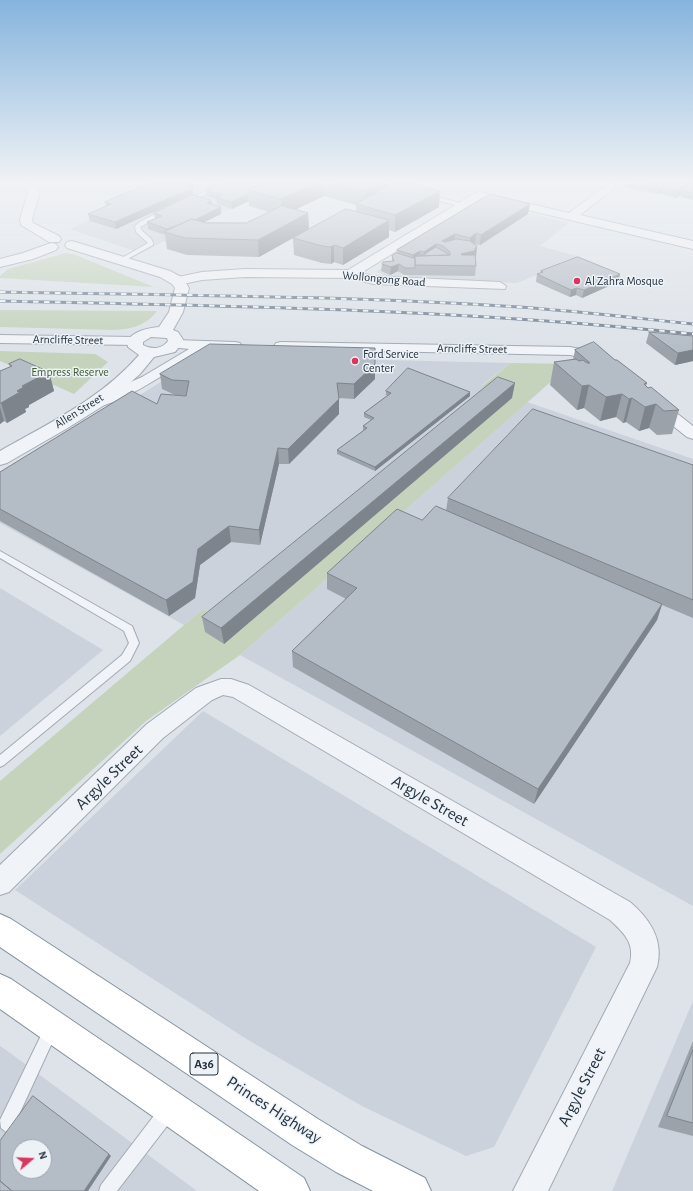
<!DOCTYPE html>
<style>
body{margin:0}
#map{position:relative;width:693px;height:1191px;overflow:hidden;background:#dde3e9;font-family:"Alegreya Sans",sans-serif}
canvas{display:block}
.north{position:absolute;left:12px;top:1139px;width:40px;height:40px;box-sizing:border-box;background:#edf2f6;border:1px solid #9da5ae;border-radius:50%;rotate:71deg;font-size:11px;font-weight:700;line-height:16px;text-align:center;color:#253241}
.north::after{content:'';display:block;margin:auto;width:14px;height:18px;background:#db355e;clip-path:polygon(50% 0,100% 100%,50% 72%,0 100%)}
</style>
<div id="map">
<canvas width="693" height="1191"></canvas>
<div class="north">N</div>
</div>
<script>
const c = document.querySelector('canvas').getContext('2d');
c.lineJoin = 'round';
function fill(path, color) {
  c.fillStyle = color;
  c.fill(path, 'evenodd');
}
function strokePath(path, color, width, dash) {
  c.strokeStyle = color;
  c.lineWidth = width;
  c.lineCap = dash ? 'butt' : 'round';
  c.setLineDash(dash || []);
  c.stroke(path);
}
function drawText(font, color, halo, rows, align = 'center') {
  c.font = font + ' "Alegreya Sans",sans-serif';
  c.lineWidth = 3;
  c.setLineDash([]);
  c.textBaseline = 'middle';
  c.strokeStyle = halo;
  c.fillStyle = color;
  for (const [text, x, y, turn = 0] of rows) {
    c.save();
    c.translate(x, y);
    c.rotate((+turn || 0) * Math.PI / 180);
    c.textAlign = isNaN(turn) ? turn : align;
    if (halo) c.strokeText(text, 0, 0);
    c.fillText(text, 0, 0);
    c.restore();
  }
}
fill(new Path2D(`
 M166,183H285L140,253L70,229Z
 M486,203L569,223L540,246L580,257L517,283L387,276L376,272Z
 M214,356L511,363L482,385L493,390L215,616L203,609L184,625L0,523V482L201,357Z
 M527,402L693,459V906L240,655Z
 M0,588L103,650L0,736Z
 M203,711L596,947L494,1147L466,1156L362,1106L248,1040L15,890Z
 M693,1001V1191H612Z
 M0,1046L6,1050L197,1191H0ZM20,1147H44V1171H20Z`), '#cbd2db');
fill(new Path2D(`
 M66,253L73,254L154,287L0,278V276L8,269Z
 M0,310L157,311C146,326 131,329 114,330L0,327Z
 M0,351L95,354L108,362L74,394L0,361Z
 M511,363L571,364L240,655L146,721L0,854V781L203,609L215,616L492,390L482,386Z`), '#c5d3bd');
const service = new Path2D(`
 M221,183H228L188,203L183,202Z
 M427,194L464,204L465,205L462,207L425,197L424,196Z
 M164,210L169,211L140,227C143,235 154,237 153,245L124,261H120V259L148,243L136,232L135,226L141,221Z
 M0,551L132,626L139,643L130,661L4,765L0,767V755L122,655L129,643L124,631L0,558Z
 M51,1023L56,1025L58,1030L17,1119L44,1141L46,1147L44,1152V1147H25L1,1128L0,1120L46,1025Z
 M168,1103L174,1105L176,1111L174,1117L117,1191H99L101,1185L162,1105Z`);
const minor = new Path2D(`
 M609,183H621L580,215L693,241V249L481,199L361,273L373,276L500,282L506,286L505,289L373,284L351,278L245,277L202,280L178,285L172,281L173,278L202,272L245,269L348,270L475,193L479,192L569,213Z
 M0,335L135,337L140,338L142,341L140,344L135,345L0,343Z
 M175,340L235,342L240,343L242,346L240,349L214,350L212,352C207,353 202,354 197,356C175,365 113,412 90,406L88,403L90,400L142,377L189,349L170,347L168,344L170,341Z
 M281,342L570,347L601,353L607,359L605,362C598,364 579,357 570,355L276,349L274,346L276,343Z
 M654,398L660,400L693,426V439L687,437L648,406L646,403L648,400Z
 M221,679H231L249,685L630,902C650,919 664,940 657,967L548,1191H513L630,963C635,943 624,933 610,920L233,697L223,695L212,700L163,738L9,892L0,895V865L147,724L196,688Z`);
const tertiary = new Path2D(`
 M20,183H33L40,192L32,219L33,223L59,236L61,239L59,242H49L21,225L20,219L28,192Z
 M72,241L170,271L183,278L189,288L183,312L173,330L178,332L184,341L175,352L154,357L140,374L106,404L66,429L7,463L0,465V451C49,423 101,399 139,355L128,347L127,341C134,331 147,328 159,327L169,312L175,288L172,284L160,277L67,248L65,245L67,242ZM151,337L167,338L168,341C162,349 152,350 143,345V342Z
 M51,243L56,244L58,247L56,250L33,259L0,267V259L23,253Z`);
const trunk = new Path2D(`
 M0,914L11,919L318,1119L362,1146L425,1178L431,1191H373L336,1172L292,1145L0,947Z
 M0,974L11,979L304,1178L310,1191H259L0,1009Z`);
strokePath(service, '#a2aab3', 2);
strokePath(minor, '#a2aab3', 2);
strokePath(tertiary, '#a2aab3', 2);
strokePath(trunk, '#8392a1', 2);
fill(service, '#f0f3f7');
fill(minor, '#f0f3f7');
fill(tertiary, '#f0f3f7');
fill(trunk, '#fff');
const rail = new Path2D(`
 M0,292C173,295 347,296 519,307C577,311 635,318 693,324
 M0,301C232,306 462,309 693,334`);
strokePath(rail, '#758494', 3);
strokePath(rail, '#edf2f6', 2, [5.5]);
fill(new Path2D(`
 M150,183H194V189H193V194L116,229L90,221L88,214L106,206L105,202Z
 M201,183H217L211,186Z
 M220,183H390V186L439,207L395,232L389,230V237L343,265L334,262L331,264L322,263L294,255L293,238L259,257L187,255L167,249L165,235L148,229L147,222L155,219L154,213L211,200L212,204L221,207V214L204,222L246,223L269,212L249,206V201L232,209L217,204L216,199L206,196V190ZM324,196L356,205V212L309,229L308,213L296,209Z
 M626,183H693V200L681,197V194L677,198L661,194L662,192L659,194L643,191L644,188L641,191L625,187Z
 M528,214L480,245L475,244L477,246L476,256L475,258L476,266L475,276L404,275L398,271L390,275L381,271L382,264L392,261V256L397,253V250Z
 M541,271L620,274L618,282L582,298L576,295L570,297L536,282L537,274L541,273Z
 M649,332L693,336V361L675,365L646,343Z
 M575,350L615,360L647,383L646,386L679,410L672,434L657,435L649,428L639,431L626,422L623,423L616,417L600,421L584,408L577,410L550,385L554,362L573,360Z
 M9,364L49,372L54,391L29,405V407L25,409L26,412L7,423L4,421L0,424V371L10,367Z
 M160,374L375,379L354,399L339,398V414L289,464H279L260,545L231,542L200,565L195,598L169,616L0,521V472L157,404L186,396L175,395L162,389Z
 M386,391L470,396L375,471L337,454V450L364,430H363V426L371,420L364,417V413L388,395H386Z
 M512,398L224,644L205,632L202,617Z
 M693,465V618L662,605L657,620L534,804L293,667L292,651L346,599L327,589V573L422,520L446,511L448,498Z
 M693,1041V1136L658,1127Z`), '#9ba2aa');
fill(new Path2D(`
 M191,183H194V189H193V194L116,229L115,222Z
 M210,183H217L211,186Z
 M316,183H324V196L282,216L281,199Z
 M380,183H390L389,194L365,207V191Z
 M643,183H650L645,184L644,188L641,191L642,184Z
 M665,183H672L663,188L662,192L659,194L660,188Z
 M687,183H691L682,190L681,194L677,198L678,191Z
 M440,191L439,207L395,232V215Z
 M248,194L249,201L232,209L231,202Z
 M211,200L212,207L207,203Z
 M530,204L528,214L480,245L481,235Z
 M221,207V214L180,234L179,227Z
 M308,213L309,229L259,257L258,240Z
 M389,220V237L343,265V248Z
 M476,233L475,244L469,248L470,238Z
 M455,234L454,244L442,241Z
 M436,244L435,254L423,259L424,252Z
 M334,245V262L331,264V247Z
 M477,246L476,256L473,261L460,264L461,254Z
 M420,251V259L413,265V255Z
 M399,264L398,271L390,275L391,267Z
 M620,274L618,282L582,298L584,290Z
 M577,288L576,295L570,297L571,290Z
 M693,350V361L675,365L678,353Z
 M375,364V379L354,399V384Z
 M49,372L54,391L29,405V407L25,409L26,412L7,423L1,403L22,386Z
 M515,383L512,398L224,644L221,628Z
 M589,385L584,408L577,410L582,386Z
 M470,392V396L375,471V467Z
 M622,394L616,417L600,421L606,397Z
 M632,398L626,422L623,423L629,399Z
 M339,399V414L289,464L288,449Z
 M656,404L649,428L639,431L645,407Z
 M0,407L4,421L0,424Z
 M278,448L279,464L260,545L259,530Z
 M229,526L231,542L200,565L195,598L169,616L166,600L198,549Z
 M662,604L657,620L534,804L538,789Z
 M109,1154L111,1156L88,1191H84Z`), '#7e848b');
const building = new Path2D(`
 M150,183H191L186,186L192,188L115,222L88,214L111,204L105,202Z
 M220,183H264L248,190V194L231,202L216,197L222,195L206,190Z
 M264,183H316L281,199L248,190Z
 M337,183H380L365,191Z
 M394,183H413L440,191L395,215L356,204Z
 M646,183H665L660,188L645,184Z
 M668,183H687L678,191L663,188Z
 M691,183H693V193L682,190Z
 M490,194L530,204L481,235L476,233L470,238L455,234L442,241L445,242L457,239L470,241L477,246L474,251L461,254L462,255H475L476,266L415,265V256L450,255V252L443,246L436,244L424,252L420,251L413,255L397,250Z
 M193,195L211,200L207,203L221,207L195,220L191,219L176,226H175L167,229L147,222L162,216L154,213Z
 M282,206L308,213L258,240L185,238L164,232L191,219L206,223H246Z
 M346,209L389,220L343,248L334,245L331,247L322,246L293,238Z
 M436,247L450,255L416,256L420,254L423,255Z
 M397,253L413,258L415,257V268H405L399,264L391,267L382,264L383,262L394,261L392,256Z
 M578,257L620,274L584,290L577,288L571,290L537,274L543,272L541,271Z
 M649,332L693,336V350L678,353Z
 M594,342L615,360H617L647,383L644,384L648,388L651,387L679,410L664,411L656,404L645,407L632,398L629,399L622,394L606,397L589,385L582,386L554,362L576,359L579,361L583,360L587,363H590L575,350Z
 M210,344L375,348V364L354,384L337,383L339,399L288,449L278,448L259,530L229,526L198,549L193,582L166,600L0,509V472L132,391L157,404L161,394L186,396L189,381L172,380L160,374Z
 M20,359L49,372L22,386L24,387L17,391L20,392L1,403H0V371L12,366L9,364Z
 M408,368L470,392L375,467L337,450L367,428L363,426L374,418L364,413L391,393L386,391Z
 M498,377L515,383L221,628L202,617Z
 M533,409L693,465V600L448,498Z
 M436,506L662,604L538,789L292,651L357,588L327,573L397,509L422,520Z
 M693,1050V1123L667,1116Z
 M33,1096L109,1154L84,1191H12L0,1181V1141ZM20,1147H44V1171H20Z
 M0,1181L12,1191H0Z`);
fill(building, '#b4bcc6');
strokePath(building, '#7e848b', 1);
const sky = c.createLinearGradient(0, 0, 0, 350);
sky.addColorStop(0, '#86b4dd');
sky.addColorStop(0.52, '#f0f2f5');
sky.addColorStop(1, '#f0f2f500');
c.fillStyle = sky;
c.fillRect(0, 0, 693, 350);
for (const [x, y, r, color] of [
 [577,281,4,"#db355e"],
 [355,361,4,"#db355e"]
]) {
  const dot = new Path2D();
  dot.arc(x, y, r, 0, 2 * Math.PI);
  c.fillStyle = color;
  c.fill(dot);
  strokePath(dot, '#edf2f6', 1.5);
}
drawText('12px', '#253241', '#edf2f6', [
 ["Wollongong Road",384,279,5],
 ["Arncliffe Street",68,340,1],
 ["Arncliffe Street",472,349,1],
 ["Allen Street",79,411,-32]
]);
drawText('12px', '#253241', '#edf2f6', [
 ["Al Zahra Mosque",585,281],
 ["Ford Service",363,354],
 ["Center",363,368]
], 'left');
drawText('12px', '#3e5e31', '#edf2f6', [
 ["Empress Reserve",70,372]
]);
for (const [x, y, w] of [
 [204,1064,28]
]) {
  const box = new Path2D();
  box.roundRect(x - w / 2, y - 11, w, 22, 3);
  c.fillStyle = '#edf2f6';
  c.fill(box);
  strokePath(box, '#253241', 1);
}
drawText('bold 13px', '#253241', null, [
 ["A36",204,1064]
]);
drawText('17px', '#253241', '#edf2f6', [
 ["Argyle Street",109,777,-44],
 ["Argyle Street",430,801,30],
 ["Argyle Street",582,1087,-63],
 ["Princes Highway",274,1110,33]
]);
</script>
